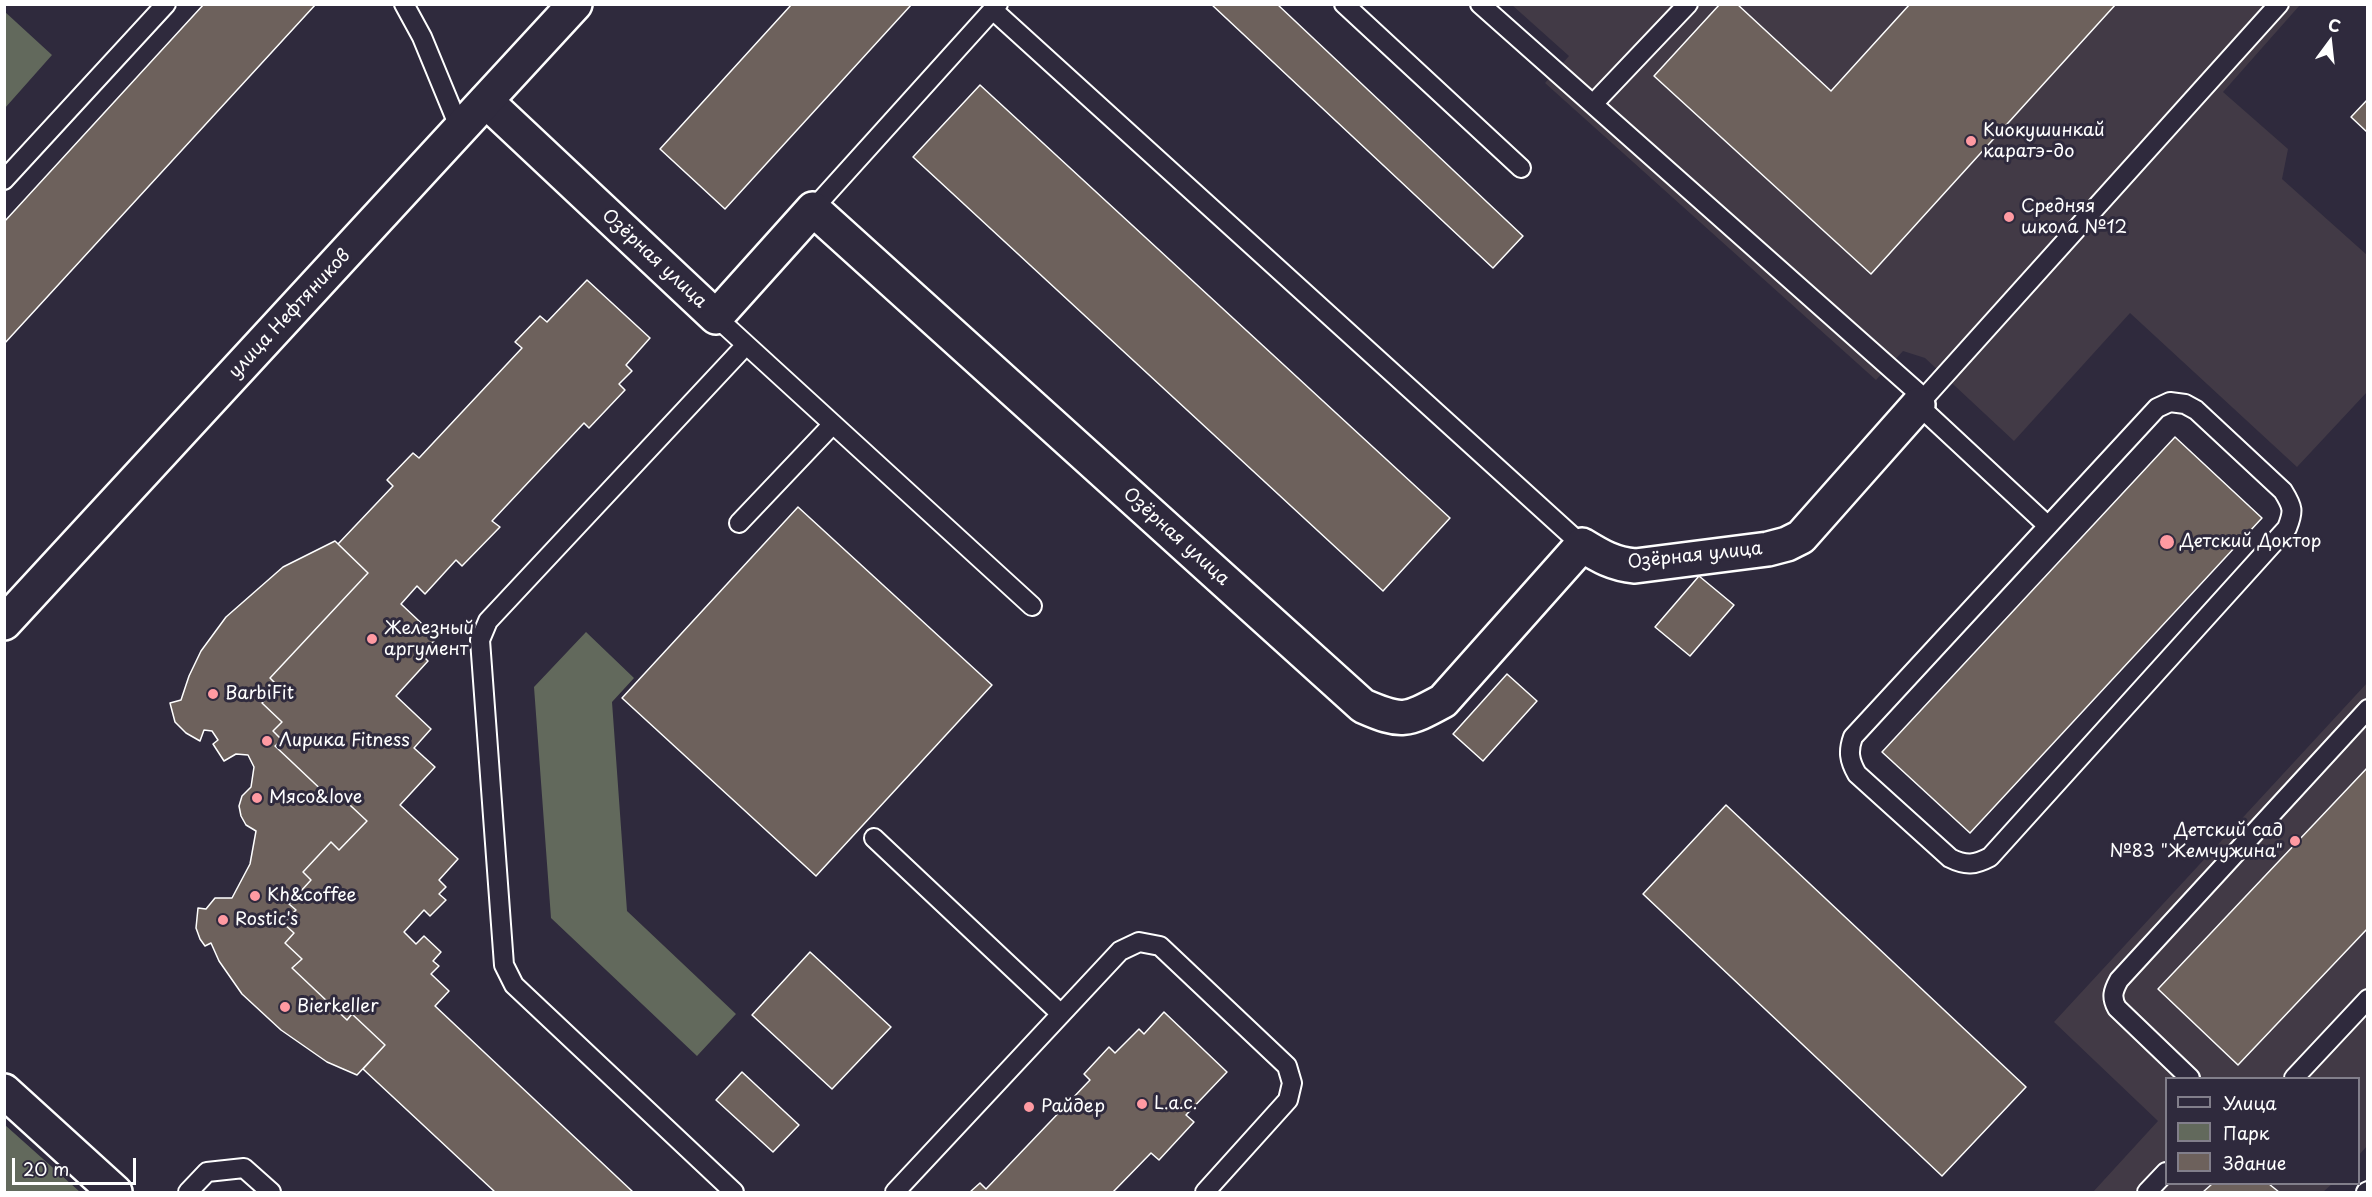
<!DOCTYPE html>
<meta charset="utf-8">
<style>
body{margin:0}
#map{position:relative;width:2372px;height:1197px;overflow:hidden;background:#2f2a3d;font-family:"Playpen Sans",sans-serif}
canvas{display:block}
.frame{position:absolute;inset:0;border:6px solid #fff;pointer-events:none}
.legend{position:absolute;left:2165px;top:1077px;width:195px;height:108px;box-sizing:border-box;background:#2f2a3d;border:2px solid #827f8b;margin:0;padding:8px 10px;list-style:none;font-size:18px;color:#fff}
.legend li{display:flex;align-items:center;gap:12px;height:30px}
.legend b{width:30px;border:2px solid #827f8b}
.north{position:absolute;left:2300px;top:12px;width:60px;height:60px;-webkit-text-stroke:4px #2f2a3d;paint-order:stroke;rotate:15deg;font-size:16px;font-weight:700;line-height:24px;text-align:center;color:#fff}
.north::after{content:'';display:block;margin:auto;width:21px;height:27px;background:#fff;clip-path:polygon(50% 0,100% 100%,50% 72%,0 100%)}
.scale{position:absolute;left:12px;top:1158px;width:124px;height:27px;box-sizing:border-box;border:3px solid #fff;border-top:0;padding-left:8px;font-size:18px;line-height:21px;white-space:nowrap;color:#fff;-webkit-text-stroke:4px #2f2a3d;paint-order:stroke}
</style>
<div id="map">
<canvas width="2372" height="1197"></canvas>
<div class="frame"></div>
<ul class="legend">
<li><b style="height:8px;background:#2f2a3d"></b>Улица</li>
<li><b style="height:16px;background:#62695c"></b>Парк</li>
<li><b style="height:16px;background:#6d615c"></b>Здание</li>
</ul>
<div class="north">С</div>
<div class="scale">20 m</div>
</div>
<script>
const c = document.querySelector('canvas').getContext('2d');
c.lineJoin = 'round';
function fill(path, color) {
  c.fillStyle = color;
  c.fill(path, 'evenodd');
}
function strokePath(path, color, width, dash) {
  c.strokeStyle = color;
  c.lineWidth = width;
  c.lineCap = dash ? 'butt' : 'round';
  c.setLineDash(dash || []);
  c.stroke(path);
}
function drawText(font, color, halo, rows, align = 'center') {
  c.font = font + ' "Playpen Sans",sans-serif';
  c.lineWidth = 6;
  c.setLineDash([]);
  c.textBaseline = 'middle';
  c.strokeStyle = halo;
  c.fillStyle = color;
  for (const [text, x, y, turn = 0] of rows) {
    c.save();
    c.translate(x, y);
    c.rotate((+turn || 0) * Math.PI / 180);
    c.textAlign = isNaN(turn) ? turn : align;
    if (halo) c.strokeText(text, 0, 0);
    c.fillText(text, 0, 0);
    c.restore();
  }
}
fill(new Path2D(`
 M1512,5H2300L2223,92L2288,149L2282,179L2367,255V392L2297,467L2130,313L2014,441L1925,358L1903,351L1876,380L1545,83L1569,56Z
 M2367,683V1146L2359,1155L2358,1078H2166V1184H2332L2323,1192H2093L2158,1121L2054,1022Z`), '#423a46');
fill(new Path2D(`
 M4,11L52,55L5,108H4Z
 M586,632L634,678L612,702L627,911L736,1014L697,1056L551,918L534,687Z
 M5,1125L80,1192H7L5,1191Z`), '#62695c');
const building = new Path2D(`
 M204,4H316L4,344V222Z
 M792,4H912L725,209L660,149Z
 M1211,4H1277L1523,236L1493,268Z
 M1720,4H1737L1831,91L1910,4H2116L1871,274L1654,76Z
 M980,85L1450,518L1383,591L913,157Z
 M2368,99V133L2351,117Z
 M587,280L650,338L626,365L632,371L619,384L625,390L589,428L584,423L492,521L500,527L462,566L456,560L425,594L417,586L401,604L437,638L421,654L428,661L396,696L431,729L414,748L435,767L400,805L458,859L439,880L446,887L439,894L446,900L430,916L424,910L404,932L416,944L424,936L441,952L433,961L439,966L431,974L449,991L435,1006L633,1192H495L363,1069L385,1045L352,1014L347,1020L292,968L302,959L285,943L294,933L283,923L296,910L289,904L311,880L303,872L331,842L339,850L367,821L336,792L330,798L275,746L282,740L273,731L282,722L262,703L278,686L270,678L368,573L338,544L393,486L387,480L413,453L419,458L522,348L515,342L540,316L547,322Z
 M2175,437L2262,518L1970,833L1882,752Z
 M798,507L992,685L816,876L622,698Z
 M335,541L368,573L270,678L278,686L262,703L282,722L273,731L282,740L275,746L330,798L336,792L367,821L339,850L331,842L303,872L311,880L289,904L296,910L283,923L294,933L285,943L302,959L292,968L347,1020L352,1014L385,1045L357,1075L327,1062L281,1030L242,994L219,961L211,943L205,946L200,939L196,928L198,908L206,909L215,898H232L250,864L256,831L246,825L241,816L239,806L242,796L251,787L254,767L248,755L236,754L224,761L213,744L218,740L212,731L204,730L200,741L186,733L175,722L170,703L181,700L189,676L201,651L226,617L283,567Z
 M1699,576L1734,605L1690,656L1655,627Z
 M1507,674L1537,701L1483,761L1453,734Z
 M2368,767V928L2238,1065L2158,989Z
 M1726,805L2026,1087L1942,1176L1643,894Z
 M810,952L891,1027L832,1089L752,1015Z
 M1164,1012L1227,1072L1186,1115L1194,1122L1159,1160L1151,1153L1113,1192H970L980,1183L986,1189L1090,1080L1084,1074L1109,1047L1115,1053L1139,1029L1144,1034Z
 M742,1072L799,1125L773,1152L716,1100Z
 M2212,1184H2269L2279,1192H2203Z`);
fill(building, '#6d615c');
strokePath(building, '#fff', 1.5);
const lane = new Path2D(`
 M404,4L422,37L460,129
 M1344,4L1521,168
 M1480,4L1924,398
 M993,10L1582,545
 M1593,104L1688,4
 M4,180L166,4
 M813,209L998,4
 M716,317L1032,606
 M2170,402L2185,404L2196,410L2283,491C2293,507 2294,511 2287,528L1990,857C1975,865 1966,866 1950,858L1857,774C1849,760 1848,751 1853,737L2157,408Z
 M739,523L833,424
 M2047,525L1918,405L2279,4
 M874,838L1061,1014
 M2190,1078L2117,1008C2111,997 2113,991 2119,980L2368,709
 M2294,1078L2368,999
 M188,1192L207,1172L244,1168L271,1192
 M734,1192L514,985L504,965L480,640L488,621L746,345
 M895,1192L1120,951L1139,942L1160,946L1287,1066L1292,1083L1288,1100L1205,1192
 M2147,1192L2166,1172
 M2366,1192L2368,1191`);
const street = new Path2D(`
 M486,101L716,317L813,209L1363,706C1402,723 1406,721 1443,701L1582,545C1600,556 1613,564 1635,566L1768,549L1787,544L1801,537L1918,405`);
const secondary = new Path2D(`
 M4,623L575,4`);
const primary = new Path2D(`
 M4,1091L115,1192`);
strokePath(lane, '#fff', 22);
strokePath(street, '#fff', 38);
strokePath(secondary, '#fff', 38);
strokePath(primary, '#fff', 38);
strokePath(lane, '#2f2a3d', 18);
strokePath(street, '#2f2a3d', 33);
strokePath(secondary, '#2f2a3d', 33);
strokePath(primary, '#2f2a3d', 33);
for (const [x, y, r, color] of [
 [1971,141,6,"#ff9aa2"],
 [2009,217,6,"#ff9aa2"],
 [2167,542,8,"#ff9aa2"],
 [372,639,6,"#ff9aa2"],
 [213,694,6,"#ff9aa2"],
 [267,741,6,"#ff9aa2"],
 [257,798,6,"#ff9aa2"],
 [2295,841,6,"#ff9aa2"],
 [255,896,6,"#ff9aa2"],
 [223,920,6,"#ff9aa2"],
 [285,1007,6,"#ff9aa2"],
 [1142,1104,6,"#ff9aa2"],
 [1029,1107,6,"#ff9aa2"]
]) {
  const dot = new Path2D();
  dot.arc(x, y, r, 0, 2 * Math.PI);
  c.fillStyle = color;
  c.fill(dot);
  strokePath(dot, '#2f2a3d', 2);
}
drawText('18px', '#fff', '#2f2a3d', [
 ["Киокушинкай",1983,131],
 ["каратэ-до",1983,152],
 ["Средняя",2021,207],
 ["школа №12",2021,228],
 ["Детский Доктор",2180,542],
 ["Железный",384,629],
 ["аргумент",384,650],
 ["BarbiFit",225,694],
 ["Лирика Fitness",279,741],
 ["Мясо&love",269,798],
 ["Детский сад",2283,831,"right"],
 ["№83 \"Жемчужина\"",2283,852,"right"],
 ["Kh&coffee",267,896],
 ["Rostic's",235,920],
 ["Bierkeller",297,1007],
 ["L.a.c.",1154,1104],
 ["Райдер",1041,1107]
], 'left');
drawText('18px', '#fff', '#2f2a3d', [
 ["Озёрная улица",654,259,43],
 ["улица Нефтяников",290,314,-47],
 ["Озёрная улица",1176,537,42],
 ["Озёрная улица",1695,556,-6]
]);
</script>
